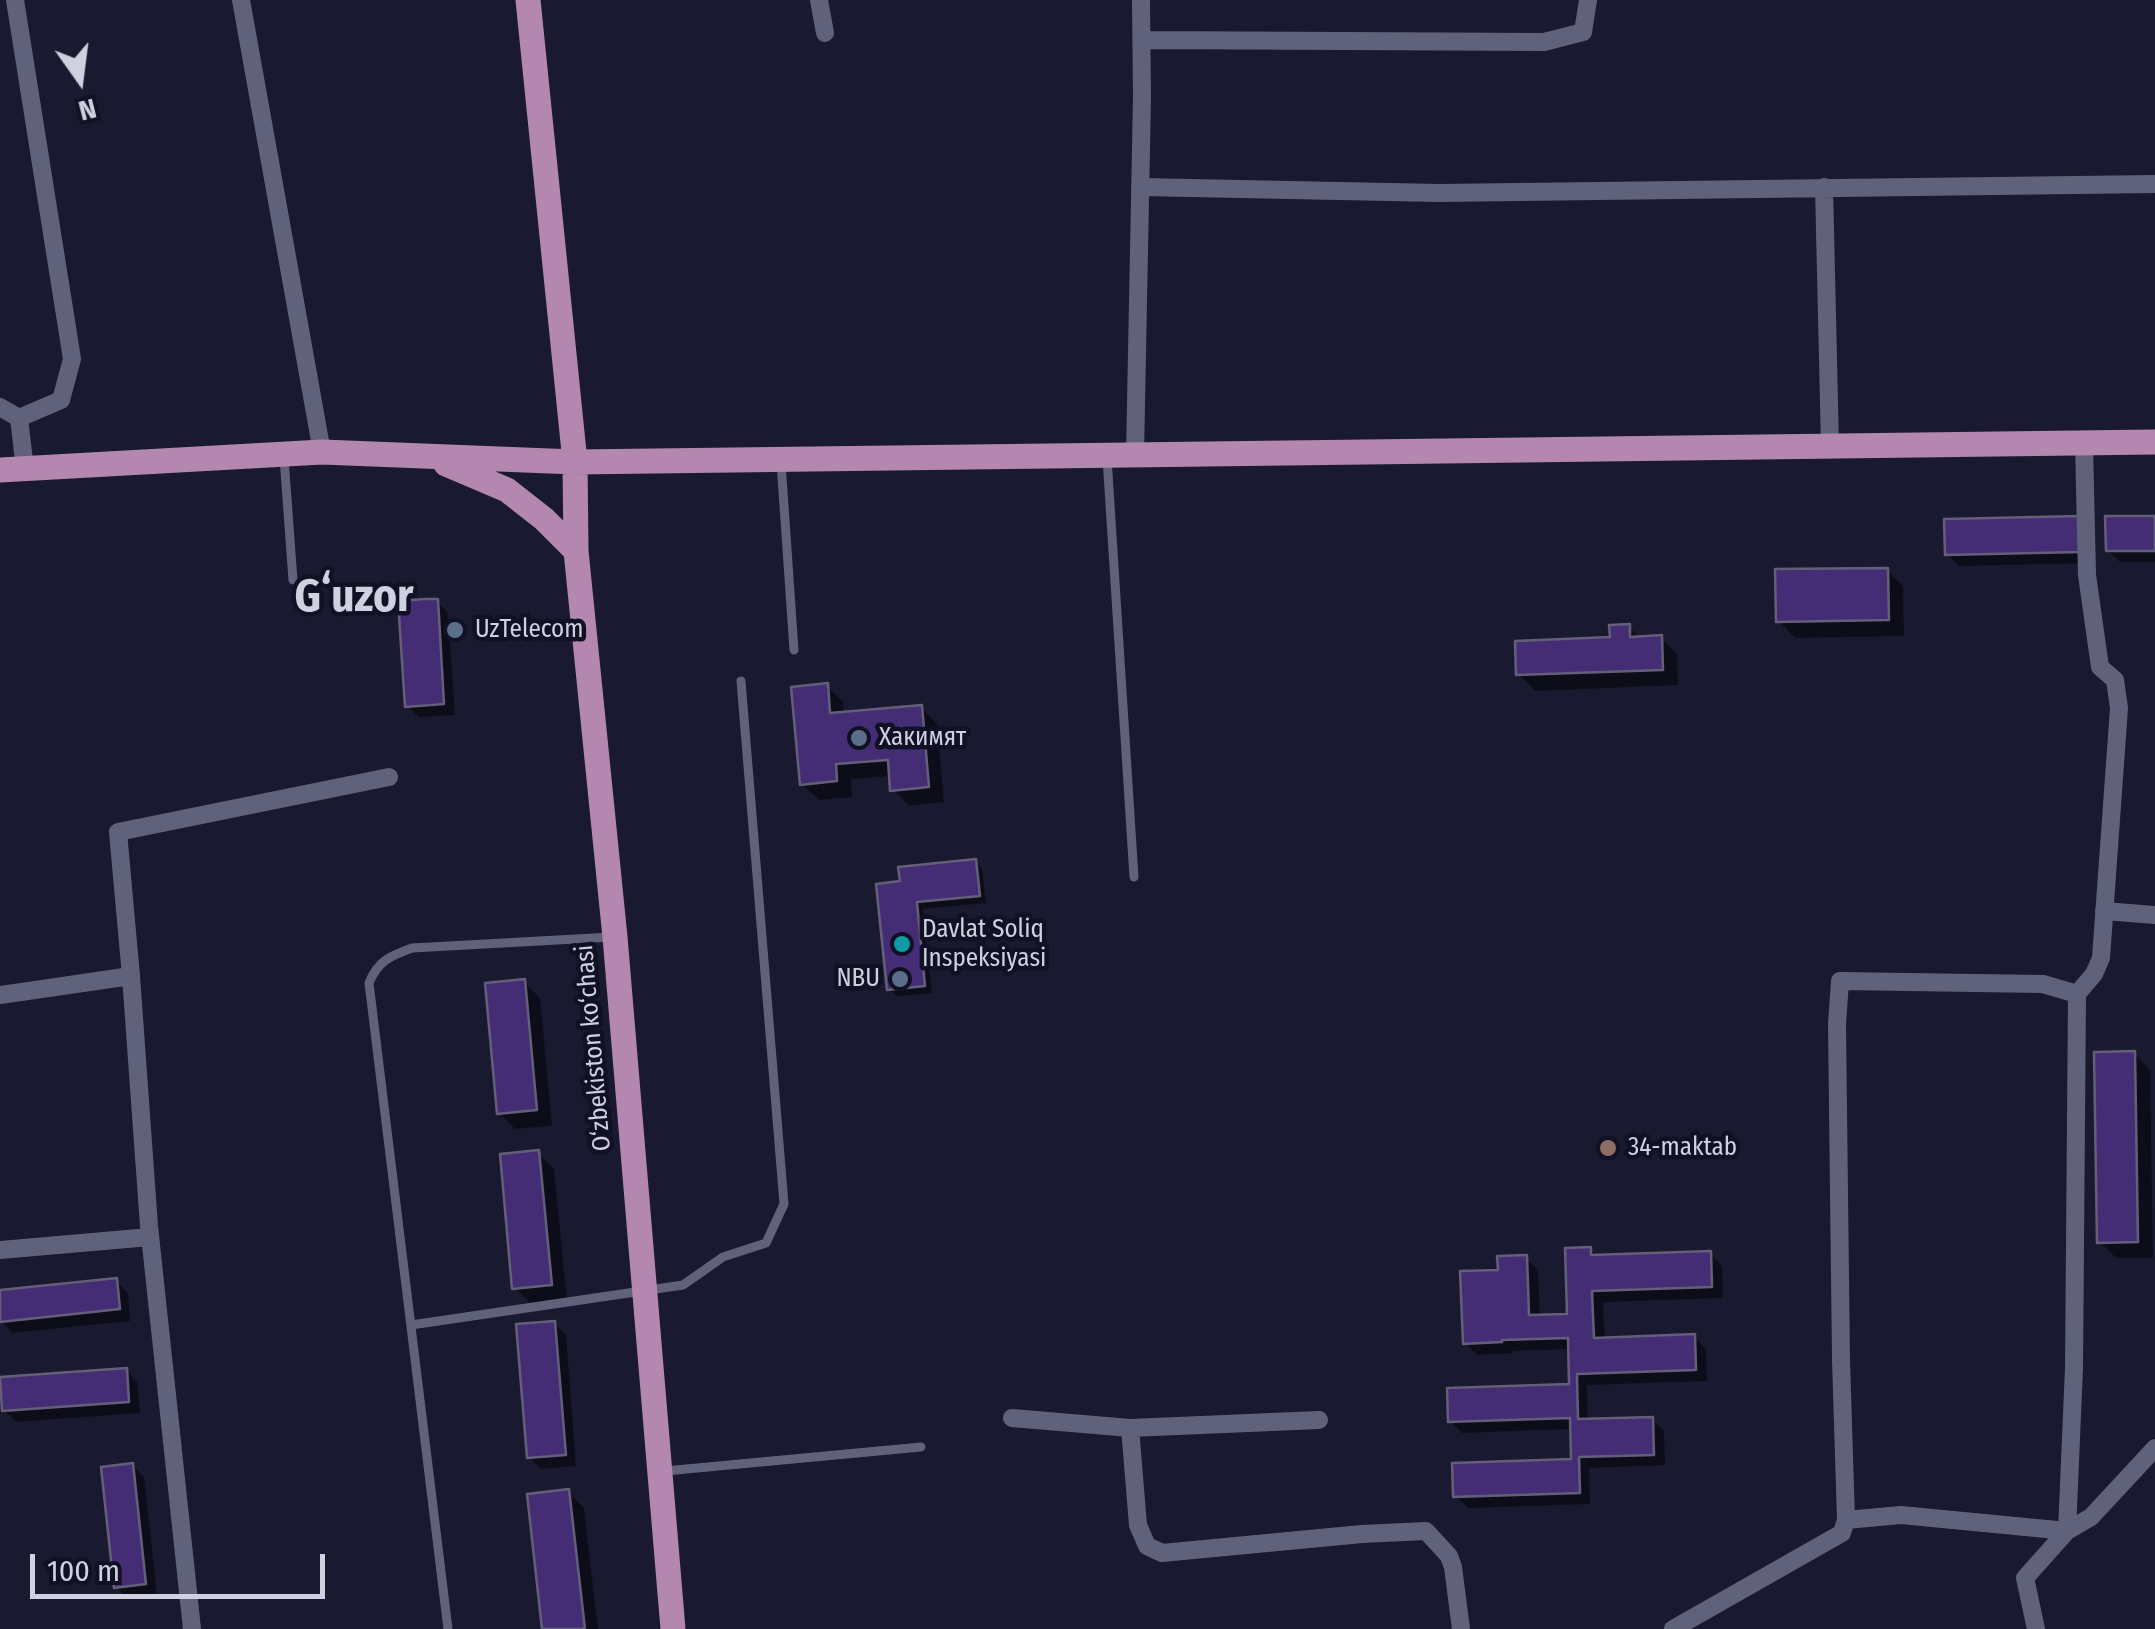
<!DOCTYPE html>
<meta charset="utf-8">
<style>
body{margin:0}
#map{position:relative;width:2155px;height:1629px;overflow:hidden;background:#191a2f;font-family:"Fira Sans Condensed",sans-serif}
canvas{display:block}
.north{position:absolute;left:30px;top:30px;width:100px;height:100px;-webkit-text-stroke:8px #101125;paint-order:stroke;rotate:166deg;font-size:28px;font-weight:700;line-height:40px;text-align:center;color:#cfd1e0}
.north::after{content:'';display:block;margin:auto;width:35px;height:45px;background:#cfd1e0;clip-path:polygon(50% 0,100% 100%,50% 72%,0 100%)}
.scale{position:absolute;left:30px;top:1554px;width:295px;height:45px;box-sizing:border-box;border:5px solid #cfd1e0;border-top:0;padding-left:12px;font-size:30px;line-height:35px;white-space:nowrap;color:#cfd1e0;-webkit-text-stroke:8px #101125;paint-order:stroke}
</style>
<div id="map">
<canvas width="2155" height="1629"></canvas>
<div class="north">N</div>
<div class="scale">100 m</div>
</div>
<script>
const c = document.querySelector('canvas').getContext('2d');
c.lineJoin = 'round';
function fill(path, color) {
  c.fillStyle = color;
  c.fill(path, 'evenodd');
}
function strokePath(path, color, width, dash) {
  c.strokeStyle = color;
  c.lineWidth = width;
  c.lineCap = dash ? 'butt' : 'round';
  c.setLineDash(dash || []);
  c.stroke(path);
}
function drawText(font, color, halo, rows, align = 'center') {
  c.font = font + ' "Fira Sans Condensed",sans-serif';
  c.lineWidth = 9;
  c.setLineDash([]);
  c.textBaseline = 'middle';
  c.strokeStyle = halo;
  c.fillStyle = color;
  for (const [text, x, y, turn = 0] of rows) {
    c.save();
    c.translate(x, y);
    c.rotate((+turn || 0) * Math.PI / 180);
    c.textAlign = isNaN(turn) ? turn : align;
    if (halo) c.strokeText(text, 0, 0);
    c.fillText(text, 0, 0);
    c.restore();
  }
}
fill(new Path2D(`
 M2079,518L2091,563L1959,566L1947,554Z
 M2155,519V562H2120L2108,550Z
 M1887,570L1903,586L1904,636L1795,638L1779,621Z
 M437,601L448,613L455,715L419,717L407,706Z
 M1629,627L1641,639L1661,638L1677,654L1678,685L1535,691L1519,674L1612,639Z
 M827,686L843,702L844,714L921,707L937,724L944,802L909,806L893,789L892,776L851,779L852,797L819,800L802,784Z
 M975,861L982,869L986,903L923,909L932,993L897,996L889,989L902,883Z
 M524,982L540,998L552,1126L515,1129L499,1113Z
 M2134,1053L2150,1070L2153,1258H2116L2100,1242Z
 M538,1153L554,1169L567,1301L531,1304L515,1288Z
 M1590,1249L1598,1258L1710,1254L1722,1266L1723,1298L1603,1302L1605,1340L1694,1337L1706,1349L1707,1381L1587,1385L1588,1422L1652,1419L1664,1431L1665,1465L1589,1468L1590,1504L1468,1508L1456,1496L1573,1461L1572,1429L1462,1433L1450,1421L1572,1387L1570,1349L1513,1351V1353L1477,1355L1465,1343L1500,1273L1526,1258L1538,1270L1540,1317L1570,1316Z
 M116,1281L128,1293L130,1321L12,1333L1,1321L0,1292Z
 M554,1323L566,1335L576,1466L541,1469L529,1457Z
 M126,1370L137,1382L140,1413L16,1422L4,1410Z
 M132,1465L144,1477L157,1595L128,1599L116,1587Z
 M568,1492L584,1508L598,1629H544Z`), '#0007');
const building = new Path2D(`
 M2080,516L2081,552L1945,555L1944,519Z
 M2105,516H2155V551H2106Z
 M1888,568L1889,620L1776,622L1775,569Z
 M425,599H438L444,704L405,707L398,601Z
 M1630,624V637L1662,635L1663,670L1516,675L1515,641L1610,637L1609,625Z
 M828,683L830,713L922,705L929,787L890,791L888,760L836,764L837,781L800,785L791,687Z
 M976,859L980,896L917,902L925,986L887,990L876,884L900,881L898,867Z
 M525,979L537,1110L497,1114L485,983Z
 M2135,1051L2138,1242L2097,1243L2094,1052Z
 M539,1150L552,1285L512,1289L500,1154Z
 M1591,1247V1255L1711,1251L1712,1287L1592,1291L1594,1338L1695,1334L1696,1370L1577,1374L1578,1419L1653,1417L1654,1455L1579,1457L1580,1493L1453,1497L1452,1463L1571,1459L1570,1418L1448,1422L1447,1388L1569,1384L1568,1338L1502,1340V1342L1463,1344L1460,1271L1498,1270L1497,1256L1527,1255L1529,1315L1567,1314L1565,1248Z
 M117,1278L120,1309L0,1322V1290Z
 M555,1321L566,1455L527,1458L516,1324Z
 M127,1368L129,1402L2,1411L0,1377Z
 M133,1463L146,1584L114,1588L101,1467Z
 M569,1489L585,1629H542L527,1494Z`);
fill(building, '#442d75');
strokePath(building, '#645f79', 2.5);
strokePath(new Path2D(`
 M284,458L293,580
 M1107,458L1134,877
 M781,463L794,650
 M411,1325L683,1285L723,1257L766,1243L784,1204L741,681
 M665,1471L921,1447
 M448,1629L369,983C378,961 390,956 412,948L612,937`), '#60627c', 9);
strokePath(new Path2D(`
 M15,0L72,359L61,400L19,418
 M241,0L322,452
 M819,0L825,33
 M1142,40L1544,42L1583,32L1588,0
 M1140,187L1439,193L2155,184
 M1824,187L1830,446
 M0,407L19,418L25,469
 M1135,455L1142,97L1141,0
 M2104,911L2155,915
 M0,995L131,976
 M0,1250L150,1237
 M1012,1418L1130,1428L1319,1420
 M1130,1428L1138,1525L1147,1546L1162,1553L1362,1534L1426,1531L1449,1556L1453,1567L1461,1629
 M2067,1531L2074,1368L2077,994L2094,974L2101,958L2119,708L2115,680L2100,667L2087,575L2084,443
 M2067,1531L1901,1515L1846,1520L1841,1360L1837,1024L1840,981L2043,984L2077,994
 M192,1629L149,1226L131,976L118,832L389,777
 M1673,1629L1842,1533L1846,1520
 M2036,1629L2025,1578L2067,1531L2091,1517L2155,1448`), '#60627c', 18);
strokePath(new Path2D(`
 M528,0L575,462L576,551L615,937L673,1629
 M446,464L507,490L544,519L576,551
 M0,470L322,452L575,462L2155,442`), '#b387af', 25);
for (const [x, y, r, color] of [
 [455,630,10,"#5c6f8a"],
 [859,738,10,"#5c6f8a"],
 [902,944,10,"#0f9aa8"],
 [900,979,10,"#5c6f8a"],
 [1608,1148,10,"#8d6e63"]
]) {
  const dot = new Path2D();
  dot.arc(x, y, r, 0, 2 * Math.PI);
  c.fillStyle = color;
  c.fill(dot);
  strokePath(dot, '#101125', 4);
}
drawText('25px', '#cfd1e0', '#101125', [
 ["UzTelecom",475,630],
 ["Хакимят",879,738],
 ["Davlat Soliq",922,930],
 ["Inspeksiyasi",922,959],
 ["NBU",880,979,"right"],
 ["34-maktab",1628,1148]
], 'left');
drawText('25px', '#cfd1e0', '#101125', [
 ["O‘zbekiston ko‘chasi",594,1048,-95]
]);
drawText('bold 45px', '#cfd1e0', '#101125', [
 ["Gʻuzor",354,598]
]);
</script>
